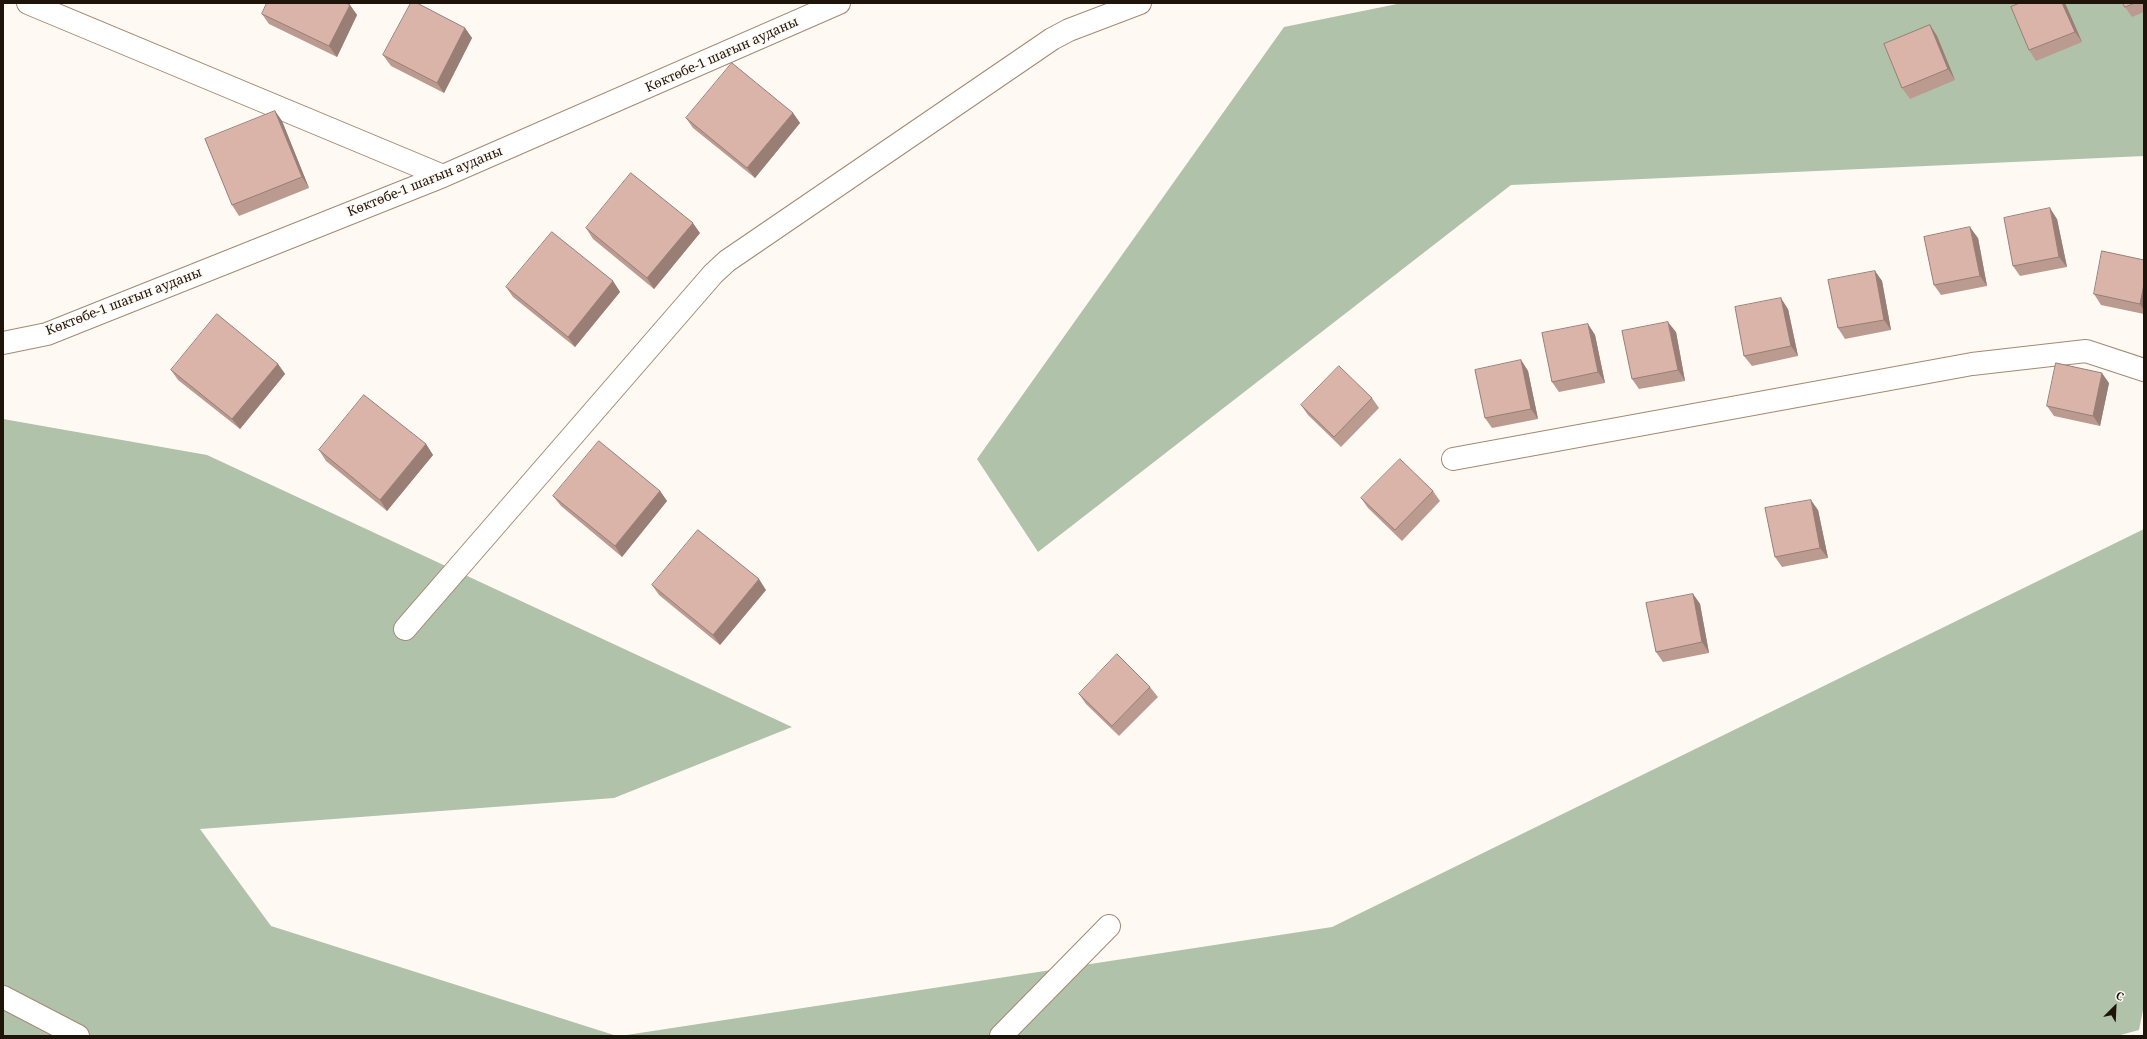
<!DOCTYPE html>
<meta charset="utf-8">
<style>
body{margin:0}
#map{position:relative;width:2147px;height:1039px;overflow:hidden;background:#fff9f4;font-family:"Noto Serif",serif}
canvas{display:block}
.frame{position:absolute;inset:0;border:4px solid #1e140a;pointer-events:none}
.north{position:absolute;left:2095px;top:987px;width:40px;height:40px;-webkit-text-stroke:3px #fff9f4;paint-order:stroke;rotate:24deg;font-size:11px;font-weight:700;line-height:16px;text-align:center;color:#1e140a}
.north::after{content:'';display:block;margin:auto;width:14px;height:18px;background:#1e140a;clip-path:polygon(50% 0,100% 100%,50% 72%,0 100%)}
</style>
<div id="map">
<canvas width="2147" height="1039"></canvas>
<div class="frame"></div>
<div class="north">С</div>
</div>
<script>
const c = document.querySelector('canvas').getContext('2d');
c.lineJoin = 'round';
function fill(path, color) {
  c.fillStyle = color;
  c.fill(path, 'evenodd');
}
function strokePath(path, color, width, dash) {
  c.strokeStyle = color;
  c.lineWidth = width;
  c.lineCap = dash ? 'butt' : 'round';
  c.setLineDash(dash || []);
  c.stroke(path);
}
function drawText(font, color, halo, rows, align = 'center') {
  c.font = font + ' "Noto Serif",serif';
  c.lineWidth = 3;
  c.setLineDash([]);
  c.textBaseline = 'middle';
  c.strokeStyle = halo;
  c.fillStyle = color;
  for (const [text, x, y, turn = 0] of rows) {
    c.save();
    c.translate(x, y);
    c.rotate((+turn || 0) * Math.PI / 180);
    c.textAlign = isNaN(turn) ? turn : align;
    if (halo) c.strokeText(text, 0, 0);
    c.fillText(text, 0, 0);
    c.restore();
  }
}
fill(new Path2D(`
 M1402,3H2144V156L1511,185L1038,552L977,459L1284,27Z
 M3,419L207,455L792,727L614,798L200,829L271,926L617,1036H3Z
 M2144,529V1005L2139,1030L2117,1036H620L1332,927Z`), '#b0c2a9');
const minor = new Path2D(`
 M28,3L443,176
 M3,343L47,334L443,176L839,3
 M1453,459L1972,364L2086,351L2144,370
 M405,629L713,274L727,261L1052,39L1069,30L1140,3
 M3,997L78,1036
 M1001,1036L1109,926`);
strokePath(minor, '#a48970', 24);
strokePath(minor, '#fff', 22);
fill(new Path2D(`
 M2065,3L2082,42L2036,61L2029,50Z
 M2123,3H2144V12L2132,17L2125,7Z
 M350,5L357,15L337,57L269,24L262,14Z
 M1930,25L1937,36L1955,80L1910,99L1902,88Z
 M465,28L472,38L444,93L391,66L383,55Z
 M275,111L282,121L309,188L239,216L232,205Z
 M793,113L800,123L755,178L693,128L686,118Z
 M2057,219L2067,267L2020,276L2013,266Z
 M586,228L700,233L654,289L593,239Z
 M1978,238L1987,286L1941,295L1934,285Z
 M2144,260V314L2101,305L2094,294Z
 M1875,271L1882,281L1891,330L1845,339L1838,328Z
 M613,281L620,292L575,347L513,297L506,287Z
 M1788,309L1798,356L1752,366L1744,356Z
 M1588,324L1595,335L1605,383L1559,392L1552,382Z
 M1676,332L1685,381L1639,389L1632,379Z
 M1521,360L1528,371L1538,419L1492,428L1485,418Z
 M278,364L285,374L240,429L178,380L171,370Z
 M2109,383L2100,426L2054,416L2047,406Z
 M1372,398L1379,408L1341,447L1308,415L1301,405Z
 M426,444L433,455L387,511L326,461L319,450Z
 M660,491L667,501L622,557L561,506L553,496Z
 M1433,491L1440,501L1402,541L1368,508L1361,498Z
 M1818,510L1828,558L1782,567L1775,557Z
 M652,585L766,590L720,645L659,595Z
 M1693,594L1700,604L1709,653L1663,662L1656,652Z
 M1150,687L1158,697L1119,736L1086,704L1079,694Z`), '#bb9b90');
fill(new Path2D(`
 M2062,3H2065L2082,42L2075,32Z
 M350,5L357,15L337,57L329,46Z
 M1930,25L1937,36L1955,80L1948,69Z
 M465,28L472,38L444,93L437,83Z
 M275,111L282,121L309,188L302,177Z
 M793,113L800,123L755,178L747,168Z
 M2050,208L2057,219L2067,267L2059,257Z
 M693,223L700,233L654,289L647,278Z
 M1970,227L1978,238L1987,286L1980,276Z
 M1875,271L1882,281L1891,330L1884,320Z
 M613,281L620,292L575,347L568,337Z
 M2144,284V310L2140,304Z
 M1781,298L1788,309L1798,356L1791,346Z
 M1668,322L1676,332L1685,381L1678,370Z
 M1588,324L1595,335L1605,383L1598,372Z
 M1521,360L1528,371L1538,419L1531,409Z
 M278,364L285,374L240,429L232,419Z
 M2102,373L2109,383L2100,426L2093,416Z
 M426,444L433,455L387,511L380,500Z
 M660,491L667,501L622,557L615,546Z
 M1811,500L1818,510L1828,558L1820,548Z
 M759,579L766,590L720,645L713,635Z
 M1693,594L1700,604L1709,653L1702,642Z`), '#997e76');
const building = new Path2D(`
 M267,3H346L350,5L329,46L262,14Z
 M411,3H417L465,28L437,83L383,55Z
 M2020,3H2062L2075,32L2029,50L2011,7Z
 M2123,3H2135L2125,7Z
 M1930,25L1948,69L1902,88L1884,44Z
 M732,63L793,113L747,168L686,118Z
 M275,111L302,177L232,205L205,139Z
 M631,173L693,223L647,278L586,228Z
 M2050,208L2059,257L2013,266L2004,218Z
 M1970,227L1980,276L1934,285L1924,237Z
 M552,232L613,281L568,337L506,287Z
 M2102,251L2144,260V284L2140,304L2094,294Z
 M1875,271L1884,320L1838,328L1828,280Z
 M1781,298L1791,346L1744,356L1735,307Z
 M217,314L278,364L232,419L171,370Z
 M1668,322L1678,370L1632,379L1622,331Z
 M1588,324L1598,372L1552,382L1542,333Z
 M1521,360L1531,409L1485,418L1475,370Z
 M2056,363L2102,373L2093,416L2047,406Z
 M1339,366L1372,398L1334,437L1301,405Z
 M364,395L426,444L380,500L319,450Z
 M599,441L660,491L615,546L553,496Z
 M1400,459L1433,491L1395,530L1361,498Z
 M1811,500L1820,548L1775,557L1765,508Z
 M698,530L759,579L713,635L652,585Z
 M1693,594L1702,642L1656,652L1646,603Z
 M1117,654L1150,687L1112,726L1079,694Z`);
fill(building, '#dab4a8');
strokePath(building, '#997e76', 1);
drawText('13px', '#1e140a', '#fff9f4', [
 ["Көктөбе-1 шағын ауданы",722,55,-24],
 ["Көктөбе-1 шағын ауданы",425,182,-22],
 ["Көктөбе-1 шағын ауданы",124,302,-21]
]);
</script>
